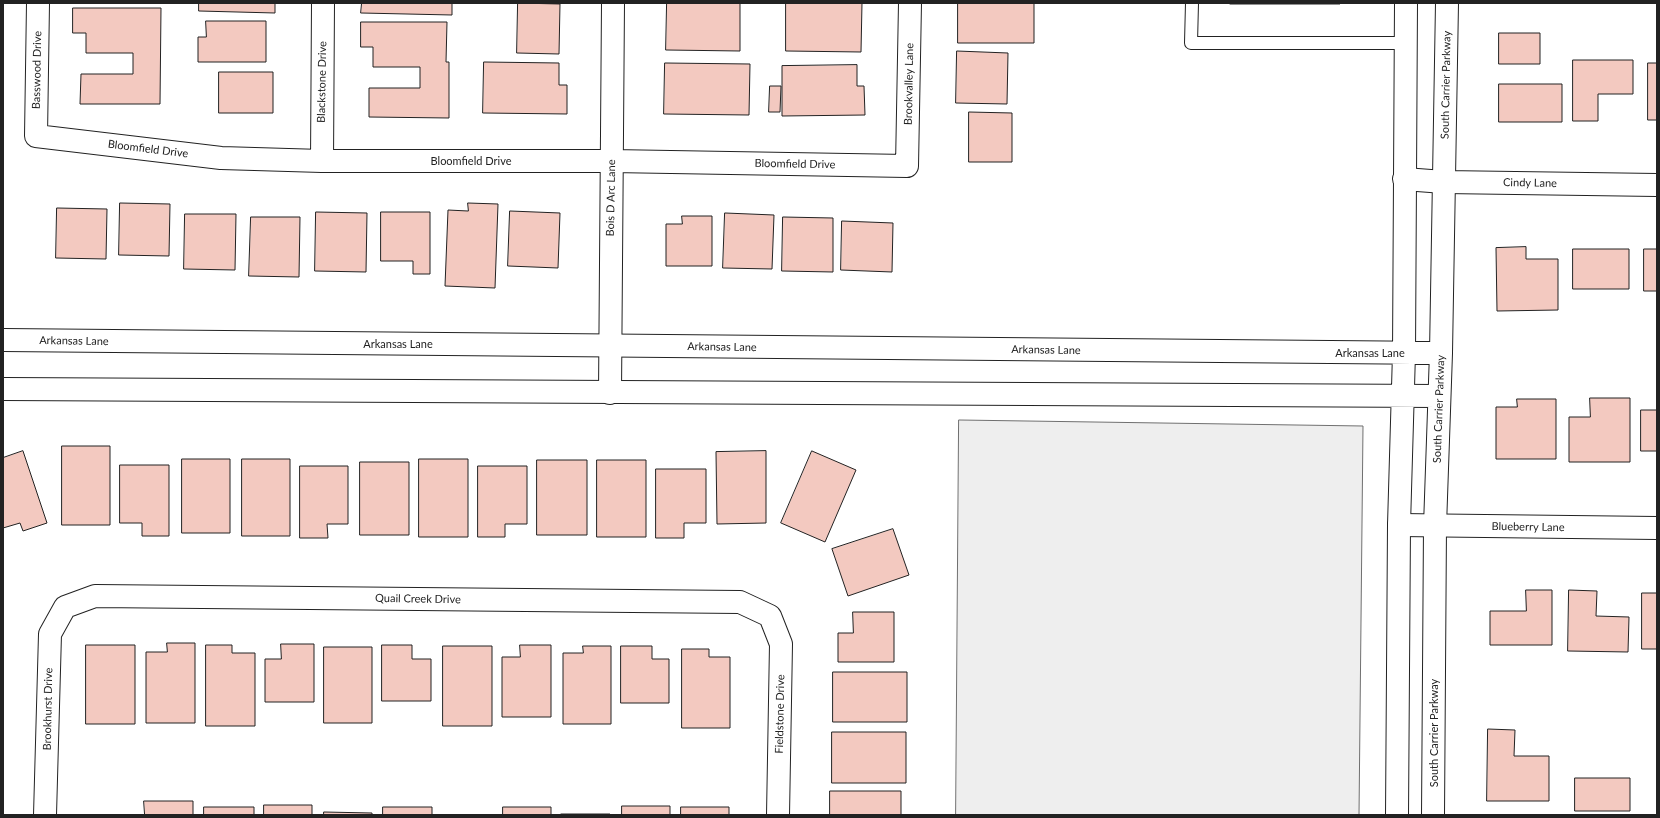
<!DOCTYPE html>
<style>
body{margin:0}
#map{position:relative;width:1660px;height:818px;overflow:hidden;background:#fff;font-family:Lato,sans-serif}
canvas{display:block}
.frame{position:absolute;inset:0;border:4px solid #222;pointer-events:none}
</style>
<div id="map">
<canvas width="1660" height="818"></canvas>
<div class="frame"></div>
</div>
<script>
const c = document.querySelector('canvas').getContext('2d');
c.lineJoin = 'round';
function fill(path, color) {
  c.fillStyle = color;
  c.fill(path, 'evenodd');
}
function strokePath(path, color, width, dash) {
  c.strokeStyle = color;
  c.lineWidth = width;
  c.lineCap = dash ? 'butt' : 'round';
  c.setLineDash(dash || []);
  c.stroke(path);
}
function drawText(font, color, halo, rows, align = 'center') {
  c.font = font + ' Lato,sans-serif';
  c.lineWidth = 3;
  c.setLineDash([]);
  c.textBaseline = 'middle';
  c.strokeStyle = halo;
  c.fillStyle = color;
  for (const [text, x, y, turn = 0] of rows) {
    c.save();
    c.translate(x, y);
    c.rotate((+turn || 0) * Math.PI / 180);
    c.textAlign = isNaN(turn) ? turn : align;
    if (halo) c.strokeText(text, 0, 0);
    c.fillText(text, 0, 0);
    c.restore();
  }
}
const green = new Path2D(`
 M959,420L1363,426L1359,815H956Z`);
fill(green, '#eee');
strokePath(green, '#6f6f6f', 1);
const building = new Path2D(`
 M199,3H275V13L199,11Z
 M362,3H452V15L361,13Z
 M518,3L560,4L559,54L517,53Z
 M667,3H740V51L666,50Z
 M786,3H862L861,52L786,51Z
 M958,3H1034V43H958Z
 M1230,3H1340V4H1230Z
 M73,8H161L160,104H80L81,74H133V53H86V33H73Z
 M206,21H266V62H198V37H206Z
 M361,22H447L446,62H449V118L369,117V88H420V67H373V47H361Z
 M1499,33H1540V64H1499Z
 M957,51L1008,53L1007,104L956,103Z
 M1573,60H1633V94H1598V121H1573Z
 M484,62L559,63V85H567V114L483,113Z
 M665,63L750,64L749,115L664,114Z
 M1648,63H1657V120H1648Z
 M857,65V86H864L865,115L782,116V66Z
 M219,72H273V113H219Z
 M1499,84H1562V122H1499Z
 M770,86H781L780,112H769Z
 M969,112L1012,113V162H969Z
 M120,203L170,204L169,256L119,255Z
 M468,203L498,204L495,288L445,286L448,210L468,211Z
 M57,208L107,209L106,259L56,258Z
 M510,211L560,213L558,268L508,266Z
 M316,212L367,213L366,272L315,271Z
 M381,212H430V274H413V261H381Z
 M725,213L774,215L772,269L723,268Z
 M185,214H236L235,270L184,269Z
 M682,216H712V266H666V224H682Z
 M251,217H300L299,277L249,276Z
 M783,217L833,218V272L782,271Z
 M842,221L893,223L892,272L841,270Z
 M1526,247V259H1558V310L1497,311L1496,248Z
 M1573,249H1629V289H1573Z
 M1644,249H1657V291H1644Z
 M1590,398H1630V462H1569V417H1590Z
 M1517,399H1556V459H1496V407H1517Z
 M1641,410H1657V451H1641Z
 M62,446H110V525H62Z
 M23,451L47,523L23,531L20,523L3,528V458Z
 M766,451V523L717,524L716,452Z
 M812,451L856,470L825,542L781,523Z
 M182,459H230V533H182Z
 M242,459H290V536H242Z
 M419,459H468V537H419Z
 M537,460H587V535H537Z
 M597,460H646V537H597Z
 M360,462H409V535H360Z
 M120,465H169V536H142V523H120Z
 M300,466H348V524H327L328,538H300Z
 M478,466H527V524H505V537H478Z
 M656,469H706V523H684V538H656Z
 M893,529L909,575L848,596L832,549Z
 M1526,590H1552V645H1490V611H1526Z
 M1569,590L1597,591L1596,616L1629,617L1628,652L1568,651Z
 M1642,593H1657V649H1642Z
 M853,612H894V662H838V633H853Z
 M167,643H195V723H146V652H167Z
 M281,644H314V702H265V659H281Z
 M86,645H135V724H86Z
 M206,645H232V653H255V726H206Z
 M382,645H412V659H431V701H382Z
 M520,645H551V717H502V657H520Z
 M443,646H492V726H443Z
 M583,646H611V724H563V653H583Z
 M621,646H652V659H669V703H621Z
 M324,647H372V723H324Z
 M682,649H709V657H730V728H682Z
 M833,672H907V722H833Z
 M1488,729L1515,730L1514,756H1549V801H1487Z
 M832,732H906V783H832Z
 M1575,778H1630V811H1575Z
 M830,791H901V815H830Z
 M144,801H193V815H145Z
 M264,805H312V815H264Z
 M622,806H670V815H622Z
 M204,807H254V815H204Z
 M383,807H432V815H383Z
 M503,807H551V815H503Z
 M681,807H729V815H681Z
 M324,812L372,813V815H324Z
 M561,814H610V815H561Z`);
fill(building, '#f3c9c0');
strokePath(building, '#222', 1);
const service = new Path2D(`
 M1192,3L1191,43H1406`);
const minor = new Path2D(`
 M38,3L36,136L221,158L322,161H612L907,166L910,3
 M322,161L323,3
 M1404,179L1444,182L1657,185
 M610,393L613,3
 M1399,525L1657,528
 M45,815L50,634L65,607L95,596L740,602L770,616L781,644L778,815`);
const secondary = new Path2D(`
 M3,340L1441,353
 M3,389L1439,396
 M1397,815L1399,525L1404,353L1406,3
 M1433,815L1435,526L1441,353L1447,3`);
strokePath(service, '#222', 14);
strokePath(minor, '#222', 24);
strokePath(secondary, '#222', 24);
strokePath(service, '#fff', 12);
strokePath(minor, '#fff', 22);
strokePath(secondary, '#fff', 22);
drawText('11px', '#222', '#fff', [
 ["Basswood Drive",37,70,-89],
 ["Blackstone Drive",322,82,-89],
 ["Brookvalley Lane",909,84,-89],
 ["South Carrier Parkway",1446,85,-89],
 ["Bloomfield Drive",148,149,7],
 ["Bloomfield Drive",471,161],
 ["Bloomfield Drive",795,164,1],
 ["Cindy Lane",1530,183,1],
 ["Bois D Arc Lane",611,198,-89],
 ["Arkansas Lane",74,341,1],
 ["Arkansas Lane",398,344],
 ["Arkansas Lane",722,347,1],
 ["Arkansas Lane",1046,350,1],
 ["Arkansas Lane",1370,353],
 ["South Carrier Parkway",1439,409,-88],
 ["Blueberry Lane",1528,527,1],
 ["Quail Creek Drive",418,599,1],
 ["Brookhurst Drive",48,709,-89],
 ["Fieldstone Drive",780,714,-89],
 ["South Carrier Parkway",1434,733,-90]
]);
</script>
